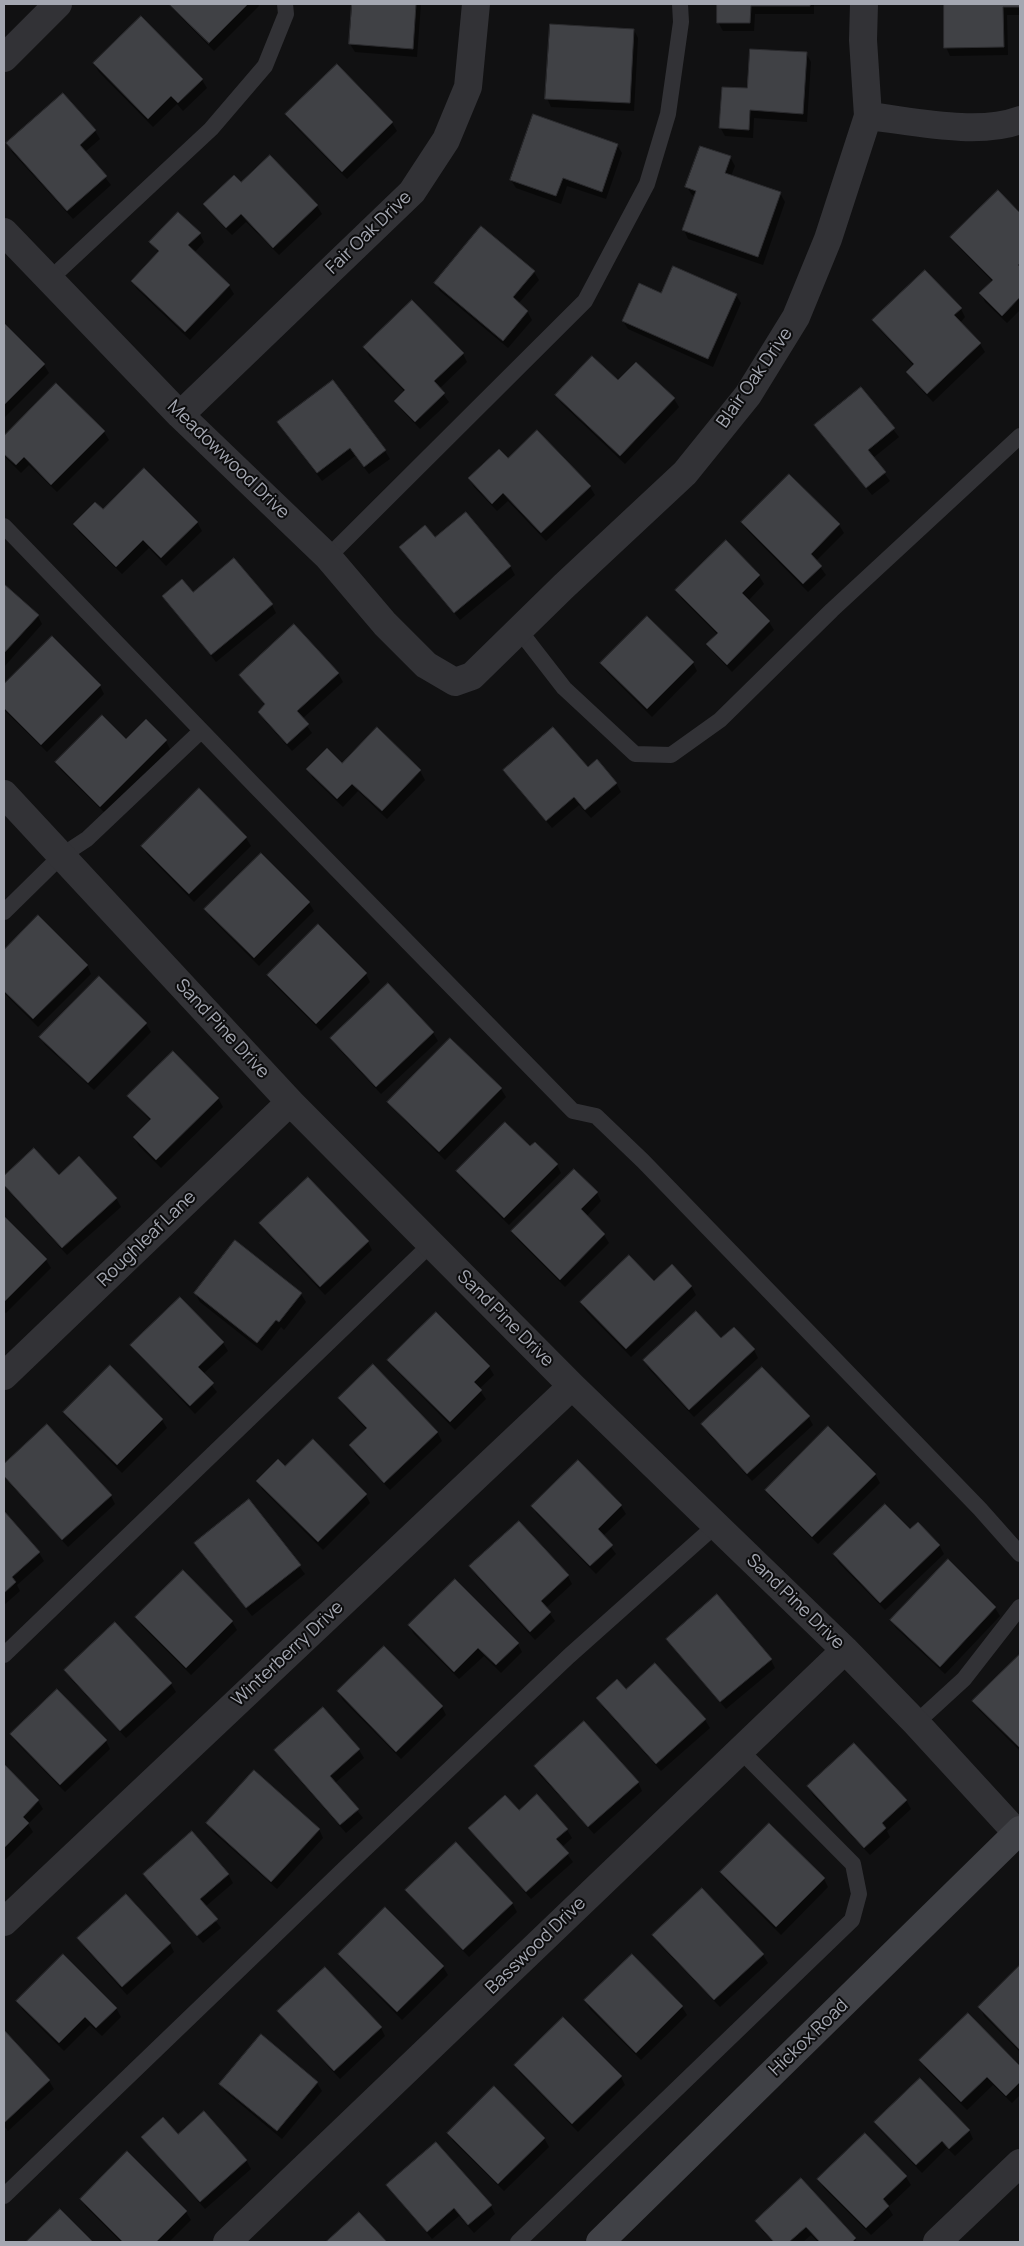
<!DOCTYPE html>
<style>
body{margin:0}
#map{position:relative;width:1024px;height:2246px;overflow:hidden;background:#111112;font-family:Manrope,sans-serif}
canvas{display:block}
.frame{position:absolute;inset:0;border:5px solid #a4a7b1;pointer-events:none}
</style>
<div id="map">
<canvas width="1024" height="2246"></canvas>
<div class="frame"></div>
</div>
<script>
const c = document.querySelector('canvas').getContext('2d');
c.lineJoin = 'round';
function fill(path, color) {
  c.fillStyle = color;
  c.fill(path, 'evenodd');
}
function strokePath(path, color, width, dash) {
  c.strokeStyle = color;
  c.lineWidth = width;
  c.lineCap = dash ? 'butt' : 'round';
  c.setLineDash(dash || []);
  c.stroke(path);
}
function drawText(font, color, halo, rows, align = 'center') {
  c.font = font + ' Manrope,sans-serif';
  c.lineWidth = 4;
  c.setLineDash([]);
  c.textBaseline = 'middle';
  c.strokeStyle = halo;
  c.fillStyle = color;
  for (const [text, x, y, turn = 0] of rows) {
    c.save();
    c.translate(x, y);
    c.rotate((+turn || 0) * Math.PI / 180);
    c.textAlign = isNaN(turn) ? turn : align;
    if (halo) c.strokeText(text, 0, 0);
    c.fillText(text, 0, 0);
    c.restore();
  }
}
fill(new Path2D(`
 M168,4H258L259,6L214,51Z
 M353,4H421L417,57L355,52L350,44Z
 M718,4H814V14H755L754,31H723L718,22Z
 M945,4H1020V15H1007L1008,55L950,56L946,47Z
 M634,30L638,38L634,111L551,107L547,98Z
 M806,53L811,62L807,122L754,118L753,138L725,136L720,127L748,90Z
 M94,63L202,80L207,88L183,111L177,104L153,127L99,72Z
 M337,66L392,123L397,131L347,179L292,123L287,114Z
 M63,94L95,131L100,139L85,152L111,185L73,219L12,152L8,143Z
 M617,145L622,153L606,199L567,186L561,204L516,188L511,180Z
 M730,157L735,166L731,176L780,193L785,202L763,265L688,239L684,230L696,196L692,195L687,187Z
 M241,184L317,206L322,214L279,255L246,222L232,235L209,212L205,204Z
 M998,192L1020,215V310L1007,323L985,302L981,293L993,282L957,245L952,237Z
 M200,234L204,242L194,253L229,286L234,294L190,340L137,289L132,281L159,253L151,242Z
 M534,272L539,280L518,304L527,311L532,320L508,348L440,291L435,283Z
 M662,294L736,295L741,303L713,367L628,329L623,321Z
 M961,309L965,317L960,323L980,344L985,352L933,402L912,380L908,372L914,366L879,329L874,321Z
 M4,325L44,365L49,373L4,418Z
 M365,347L463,354L467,362L439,389L449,402L420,429L401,409L396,401L405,392L369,356Z
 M636,363L674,399L679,407L625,464L561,403L556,395L618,382Z
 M56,385L104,432L109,440L57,492L29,465L21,473L4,456V437Z
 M861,388L899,437L873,458L890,481L872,495L816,425Z
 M284,430L385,451L390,459L369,474L355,456L322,481Z
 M508,460L590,487L595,495L546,541L508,501L497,511L474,487L469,479Z
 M789,476L839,525L844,533L816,561L826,575L808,592L747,530L742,522Z
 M103,511L197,522L202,531L166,566L149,548L122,574L79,532L74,524Z
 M435,539L510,566L515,575L460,620L401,547Z
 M726,542L759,576L764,584L748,601L769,622L774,630L732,672L713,652L708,644L718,635L682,599L677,591Z
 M4,586L38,616L42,624L4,667Z
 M193,594L272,605L276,613L216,662L164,596Z
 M52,638L100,686L104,694L47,752L4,710V686Z
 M602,663H693L697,671L652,717L606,671Z
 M338,673L343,682L302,719L312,733L292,751L264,720L259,712L266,706L240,675Z
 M377,729L420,771L425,780L387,819L358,791L343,807L313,778L308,769L342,765Z
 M126,740L166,741L170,749L106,814L61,770L56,762Z
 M588,768L616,783L621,792L591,818L579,805L552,828L504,770Z
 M199,790L246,838L251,846L194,902L147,854L142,846Z
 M261,855L309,903L314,911L259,966L211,918L206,909Z
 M38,917L87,965L91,974L38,1027L4,993V951Z
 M366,974L370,982L321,1031L273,983L268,975Z
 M388,985L433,1033L438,1041L381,1094L336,1046L331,1038Z
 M146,1024L151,1032L94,1090L45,1045L40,1037Z
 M501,1089L506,1097L445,1160L394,1110L389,1102Z
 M129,1096L218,1098L223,1107L161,1168L139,1146L134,1137L151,1121L134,1104Z
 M530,1148L557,1165L561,1173L509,1225L462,1179L458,1171Z
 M34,1150L59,1176L116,1198L121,1207L67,1255L4,1186V1178Z
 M597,1193L601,1201L586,1217L604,1235L609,1243L565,1287L518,1240L513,1232Z
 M4,1218L46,1260L51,1268L6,1313L4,1312Z
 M261,1223L368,1242L372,1250L325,1295L265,1231Z
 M236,1242L301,1294L306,1302L284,1330L281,1327L262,1351L200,1302L195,1293Z
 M654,1282L691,1286L696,1295L631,1357L586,1311L581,1302Z
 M721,1340L754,1350L758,1358L694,1417L649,1369L644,1360Z
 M223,1343L228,1351L203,1374L217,1392L195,1414L137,1353L132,1345Z
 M389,1360L489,1367L494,1375L479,1389L486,1399L455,1430L394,1368Z
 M110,1367L162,1420L167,1428L122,1473L69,1420L65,1412Z
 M340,1398L437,1432L442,1441L390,1490L355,1454L350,1445L367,1430L345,1407Z
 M808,1416L813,1425L752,1481L707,1432L702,1424Z
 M47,1426L111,1496L115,1504L68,1547L4,1477V1465Z
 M875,1474L880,1483L818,1544L771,1498L766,1490Z
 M258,1481L366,1495L370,1503L323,1550L262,1489Z
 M249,1501L305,1574L252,1616L201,1551Z
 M532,1506H621L626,1514L603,1536L616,1554L596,1574L537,1514Z
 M4,1513L39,1553L44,1561L17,1585L20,1591L4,1605Z
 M910,1531L939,1545L944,1554L885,1610L839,1563L834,1555Z
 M948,1560L971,1581L975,1589L995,1608L1000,1616L945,1674L896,1628L891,1620Z
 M470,1566L568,1576L572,1584L546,1608L555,1621L535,1640L475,1574Z
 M183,1572L232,1622L237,1630L191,1675L142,1626L137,1617Z
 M409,1625L518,1644L522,1652L501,1673L484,1656L459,1679L414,1634Z
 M668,1639L771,1660L775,1668L726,1709Z
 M1020,1656V1751L979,1710L974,1701Z
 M655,1664L705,1720L710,1728L661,1771L602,1706L598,1698L626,1691Z
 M65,1670L171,1684L176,1692L126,1738L70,1678Z
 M338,1691L442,1707L446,1715L401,1759L343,1700Z
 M12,1735L106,1741L110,1749L65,1792L17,1743Z
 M275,1750H359L364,1758L335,1783L363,1818L346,1833L280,1758Z
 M4,1766L38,1801L43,1809L28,1824L33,1832L4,1861Z
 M535,1767L638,1782L642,1791L594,1834L540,1775Z
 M808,1787L906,1800L911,1809L887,1831L890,1837L870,1855L813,1795Z
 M519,1812L567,1830L572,1838L562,1847L573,1862L531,1899L475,1836L470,1828Z
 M207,1823L319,1829L323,1838L277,1889L212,1831Z
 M722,1872L824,1879L828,1887L781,1935L726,1880Z
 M145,1874H228L233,1883L205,1907L221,1928L203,1943L149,1883Z
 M407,1890L512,1903L517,1912L469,1957L412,1898Z
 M654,1935L763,1955L768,1963L720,2007L658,1943Z
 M79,1939L170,1944L174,1952L127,1995L84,1947Z
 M340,1954L443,1967L448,1975L402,2020L345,1962Z
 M632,1956L682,2007L687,2015L641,2060L590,2009L585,2000Z
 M1020,1967V2052L984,2016L980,2007Z
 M18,2001L116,2008L121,2017L102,2036L90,2025L64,2051L23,2010Z
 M279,2011L381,2028L385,2036L340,2079L284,2019Z
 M968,2015L1020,2068V2095L1012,2103L993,2085L967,2110L926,2069L921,2060Z
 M4,2032L49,2081L54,2089L8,2131L4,2126Z
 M515,2065L621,2077L625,2085L578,2132L520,2073Z
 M317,2083L322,2091L282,2139L226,2092L221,2084Z
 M876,2122L969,2130L973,2139L955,2156L947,2148L922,2173L881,2131Z
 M449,2133L544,2138L549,2147L504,2191L453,2141Z
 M178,2136L246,2160L251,2169L205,2209L148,2145L143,2137Z
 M127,2153L186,2212L191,2220L169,2242H121L86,2207L81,2199Z
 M906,2177L911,2185L888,2207L893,2215L871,2235L824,2188L819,2180Z
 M801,2180L855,2239L857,2242H818L811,2235L803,2242H773L761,2229L756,2221Z
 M388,2185L491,2206L495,2214L474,2233L459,2216L432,2239Z
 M60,2211L91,2242H28Z
 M359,2213L386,2242H328Z`), '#0007');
const building = new Path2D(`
 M169,4H248L209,43Z
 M352,4H416L413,49L349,44Z
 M717,4H810V6H751L750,23H717Z
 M944,4H1020V7H1003L1004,47L944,48Z
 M141,16L203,79L178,103L171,96L148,119L93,63Z
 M550,24L634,29L630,103L545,99Z
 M750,49L807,52L803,114L750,110L749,130L719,128L722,87L747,88Z
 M337,64L393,122L342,172L285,114Z
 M63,93L96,130L80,145L107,176L67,211L6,143Z
 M533,114L618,144L602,192L563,178L556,196L510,180Z
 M700,146L731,156L725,173L781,192L758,257L682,230L696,191L685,187Z
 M270,155L318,205L273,248L241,214L226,228L203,204L234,175L241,182Z
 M998,190L1020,213V263L1018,265L1020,267V297L1002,316L979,293L993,280L950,237Z
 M178,212L201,233L188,245L230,285L185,332L131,281L159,251L149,242Z
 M481,226L535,271L513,297L528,311L503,341L434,283Z
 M673,266L737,294L708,359L622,321L639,283L661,293Z
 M925,270L962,308L954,315L981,343L927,394L906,372L914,364L872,320Z
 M412,300L464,353L434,381L445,393L415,422L394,401L405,390L363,347Z
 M4,323L45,364L4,405Z
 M592,356L618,380L636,362L675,398L620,456L555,395Z
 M333,380L386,450L364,467L350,448L317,473L277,422Z
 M56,383L105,431L51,485L24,457L16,465L4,454V436Z
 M861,387L895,428L868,450L886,472L866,488L814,425Z
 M537,430L591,486L541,533L503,493L492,504L468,478L499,449L508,458Z
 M144,468L198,522L161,558L143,540L116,567L73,524L95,502L103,509Z
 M789,474L840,524L811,554L822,566L803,584L741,522Z
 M466,512L511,566L454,613L399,547L425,525L435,537Z
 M726,540L760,575L742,593L770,621L727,665L706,644L718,633L675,590Z
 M234,558L273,604L211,655L162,596L182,579L193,592Z
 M4,584L39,615L4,653Z
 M647,616L694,662L647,709L600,663Z
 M294,624L339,673L297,711L309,724L287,744L258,712L265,704L239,675Z
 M52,636L101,685L41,745L4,708V684Z
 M102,715L126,739L146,719L167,740L100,807L55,762Z
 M377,727L421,770L382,811L352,784L337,799L306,769L327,748L342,763Z
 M553,727L588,767L597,759L617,783L585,810L574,797L546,821L503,770Z
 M199,788L247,837L189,894L141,846Z
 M261,853L310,902L254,958L204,909Z
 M38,915L88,965L33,1019L4,991V950Z
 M318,924L367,973L316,1024L267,975Z
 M99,976L147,1023L88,1083L39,1037Z
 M388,983L434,1032L376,1087L330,1038Z
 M450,1038L502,1088L439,1152L387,1102Z
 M173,1051L219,1098L156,1160L133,1137L151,1119L127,1096Z
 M505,1122L530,1146L535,1142L558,1164L504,1218L456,1171Z
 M34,1148L59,1175L79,1156L117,1198L62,1248L4,1185V1176Z
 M574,1169L598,1192L581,1209L605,1234L560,1280L511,1231Z
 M308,1177L369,1241L320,1287L259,1223Z
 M4,1216L47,1259L4,1302Z
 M235,1240L302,1293L279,1322L276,1320L257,1343L194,1293Z
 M629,1255L654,1281L672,1264L692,1286L626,1349L580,1302Z
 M180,1297L224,1342L198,1367L214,1383L190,1406L130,1345Z
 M696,1311L721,1338L734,1327L755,1349L689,1410L643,1360Z
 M436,1312L490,1366L474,1382L482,1390L450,1422L387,1360Z
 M373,1364L438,1432L384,1483L349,1445L367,1428L338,1398Z
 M110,1365L163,1419L117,1465L63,1412Z
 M762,1367L810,1416L747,1474L701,1424Z
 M47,1424L112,1495L62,1540L4,1476V1464Z
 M828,1426L876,1474L812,1537L765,1490Z
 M313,1439L367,1494L318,1542L256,1481L278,1459L285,1466Z
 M578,1460L622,1505L598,1529L613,1545L590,1566L531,1506Z
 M249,1499L301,1565L246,1608L194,1543Z
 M885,1504L910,1529L918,1522L940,1545L880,1603L833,1554Z
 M4,1511L40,1552L12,1577L16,1582L4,1593Z
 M519,1521L569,1575L541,1601L551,1612L530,1632L469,1566Z
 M948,1559L996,1607L940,1667L890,1620Z
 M183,1570L233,1621L186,1668L135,1617Z
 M455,1579L519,1643L496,1665L478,1648L454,1672L408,1625Z
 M717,1594L772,1659L720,1702L666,1639Z
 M115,1622L172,1683L120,1731L64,1670Z
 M384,1646L443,1706L396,1752L337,1691Z
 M1020,1654V1746L1019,1747L972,1701Z
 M655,1663L706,1719L656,1764L596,1698L617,1679L626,1689Z
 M57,1689L107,1740L60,1785L10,1734Z
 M323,1707L360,1749L330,1776L359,1809L340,1825L274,1750Z
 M584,1721L639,1782L588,1827L534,1766Z
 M854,1743L907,1800L882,1823L886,1828L864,1848L807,1786Z
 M4,1764L39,1800L23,1817L29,1823L4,1848Z
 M254,1770L320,1829L271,1882L206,1823Z
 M537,1794L568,1829L556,1839L569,1853L526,1892L468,1828L505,1795L519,1810Z
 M769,1823L825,1878L776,1927L720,1872Z
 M192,1831L229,1874L200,1899L218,1919L197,1936L143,1874Z
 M456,1842L513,1903L463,1950L405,1890Z
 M702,1888L764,1954L714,2000L652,1935Z
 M126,1894L171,1943L122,1987L77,1938Z
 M385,1907L444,1966L397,2012L338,1954Z
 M63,1954L117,2008L96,2028L85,2017L59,2043L16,2001Z
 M632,1954L683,2006L636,2053L584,2000Z
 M1020,1965V2050L978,2007Z
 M325,1967L382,2027L334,2071L277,2011Z
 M968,2013L1020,2066V2082L1006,2096L987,2077L961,2102L919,2060Z
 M563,2017L622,2076L572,2124L514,2065Z
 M4,2030L50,2080L4,2123Z
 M261,2034L318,2082L277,2131L219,2084Z
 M920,2078L970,2130L949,2149L942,2141L916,2165L874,2122Z
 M494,2086L545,2138L498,2184L447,2133Z
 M204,2111L247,2160L200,2202L141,2137L163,2117L178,2134Z
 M865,2133L907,2176L883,2199L889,2206L866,2228L817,2179Z
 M436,2142L492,2205L468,2225L454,2208L427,2232L386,2185Z
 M127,2151L187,2211L156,2242H123L80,2199Z
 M801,2178L856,2238L852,2242H820L806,2227L789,2242H774L755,2221Z
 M60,2209L93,2242H26Z
 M359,2212L387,2242H326Z`);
fill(building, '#404145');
strokePath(building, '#2b2b2e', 1);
strokePath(new Path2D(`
 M49,280L211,129L265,66L286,14L285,4
 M4,526L254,785L573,1111L596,1116L643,1161L980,1509L1020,1554
 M328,557L585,301L647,184L668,114L681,22L680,4
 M519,630L564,688L635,754L671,755L720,720L832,610L1020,436
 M4,912L61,856L87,839L201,731
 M4,1655L431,1244
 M916,1723L964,1679L1020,1607
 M4,2196L346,1867L569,1656L716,1525
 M518,2242L852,1920L859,1894L853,1864L740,1750`), '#323236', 16);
strokePath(new Path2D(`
 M4,58L58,4
 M868,116C913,121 977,136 1020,120
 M4,232L180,415L328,557L385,624L426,665L455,682L472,676L564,586L685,473L748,395L796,317L828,239L868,116L863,40L864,4
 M180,415L412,192L446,140L468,87L476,4
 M4,794L290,1102L572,1386L845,1650L916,1723L1017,1833
 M4,1376L290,1102
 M4,1922L572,1386
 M227,2242L845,1650
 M937,2242L1020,2163`), '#323236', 28);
strokePath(new Path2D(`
 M600,2242L1020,1830`), '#404146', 28);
drawText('18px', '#a4a7b1', '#0c0c0d', [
 ["Fair Oak Drive",369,233,-44],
 ["Blair Oak Drive",755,378,-55],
 ["Meadowwood Drive",228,460,44],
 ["Sand Pine Drive",222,1029,47],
 ["Roughleaf Lane",147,1239,-44],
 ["Sand Pine Drive",505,1319,45],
 ["Sand Pine Drive",795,1602,44],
 ["Winterberry Drive",288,1654,-43],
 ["Basswood Drive",536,1946,-44],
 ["Hickox Road",809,2038,-44]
]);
</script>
